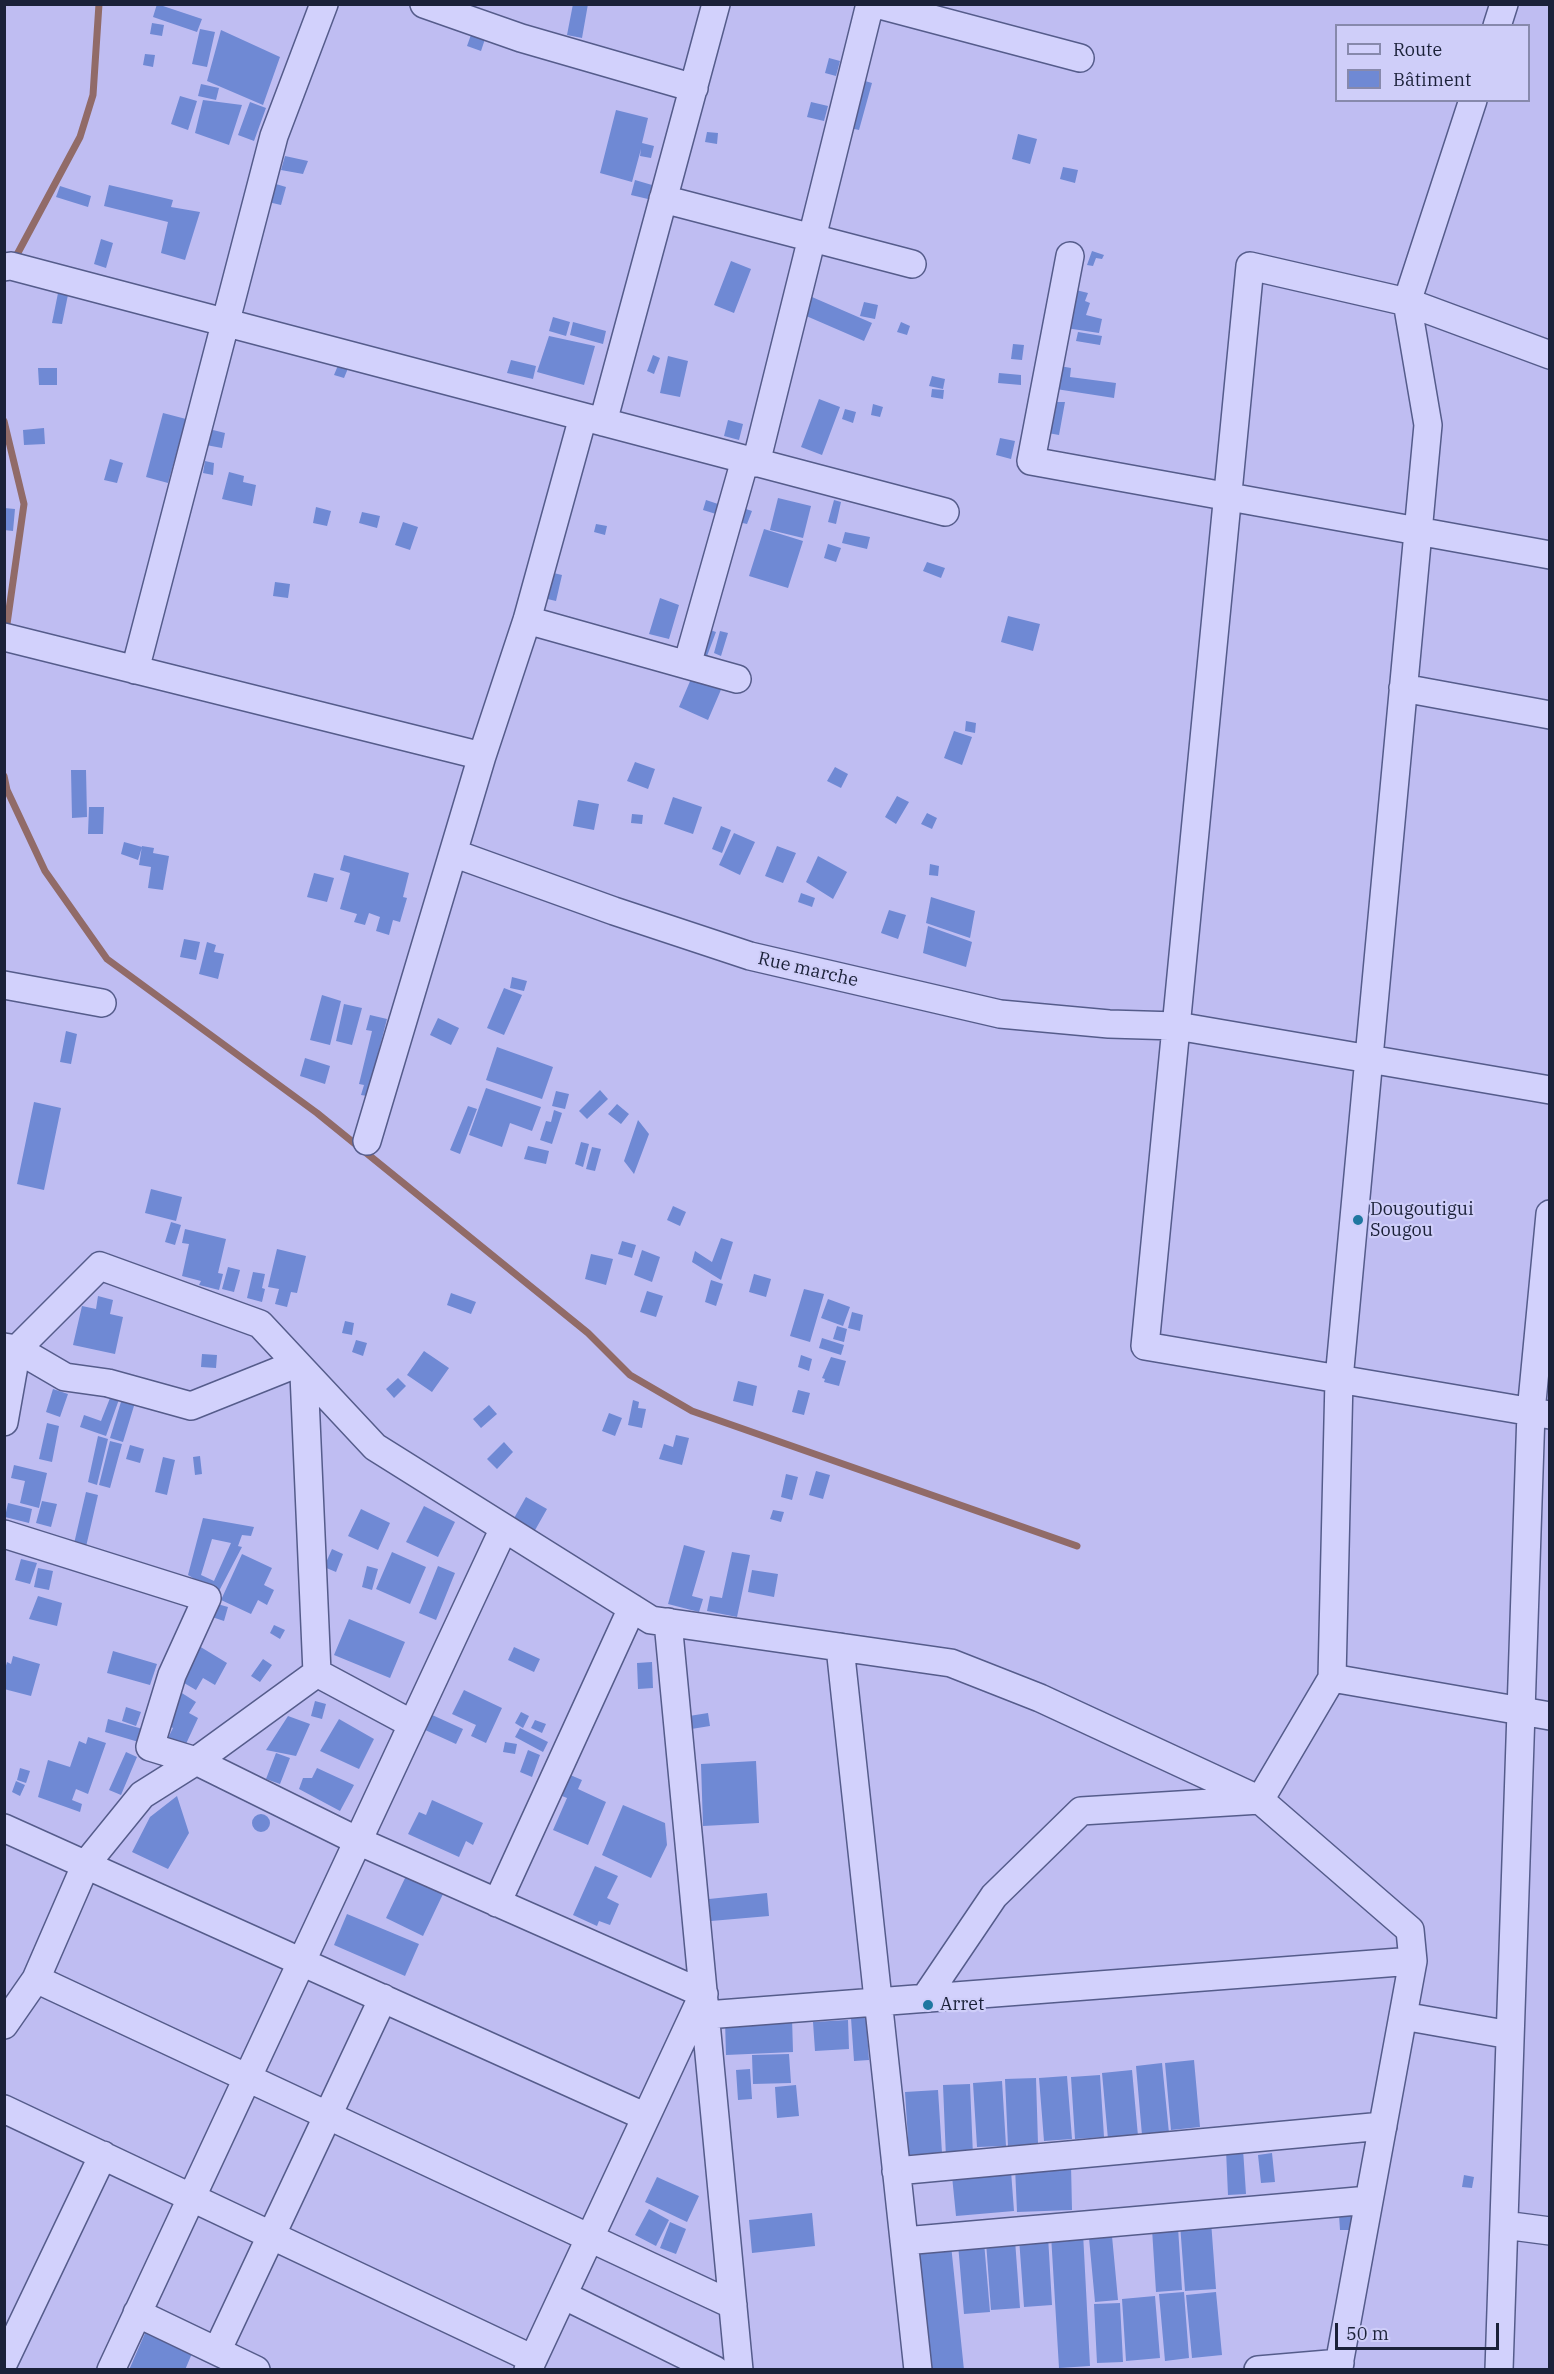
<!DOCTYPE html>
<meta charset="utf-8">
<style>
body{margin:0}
#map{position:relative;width:1554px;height:2374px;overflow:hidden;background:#bfbdf2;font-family:"IBM Plex Serif",serif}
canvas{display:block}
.frame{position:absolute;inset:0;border:6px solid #1b2139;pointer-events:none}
.legend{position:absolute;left:1335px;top:24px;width:195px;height:78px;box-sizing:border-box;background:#cfcef9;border:2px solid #8789ac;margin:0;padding:8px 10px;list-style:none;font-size:18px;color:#1b2139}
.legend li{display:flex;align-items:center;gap:12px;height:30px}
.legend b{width:30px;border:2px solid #8789ac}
.scale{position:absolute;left:1335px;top:2323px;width:164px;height:27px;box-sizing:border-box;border:3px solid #1b2139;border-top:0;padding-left:8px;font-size:18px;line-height:21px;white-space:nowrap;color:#1b2139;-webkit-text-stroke:4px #cfcef9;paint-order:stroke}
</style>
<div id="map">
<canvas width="1554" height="2374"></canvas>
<div class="frame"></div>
<ul class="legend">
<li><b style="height:8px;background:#d2d1fc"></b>Route</li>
<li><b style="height:16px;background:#6f89d4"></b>Bâtiment</li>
</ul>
<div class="scale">50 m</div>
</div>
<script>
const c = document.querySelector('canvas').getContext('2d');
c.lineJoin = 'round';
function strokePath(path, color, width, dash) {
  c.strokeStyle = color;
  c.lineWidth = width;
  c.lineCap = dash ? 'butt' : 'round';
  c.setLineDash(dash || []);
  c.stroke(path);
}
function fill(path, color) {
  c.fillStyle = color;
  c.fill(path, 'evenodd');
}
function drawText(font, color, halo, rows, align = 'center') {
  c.font = font + ' "IBM Plex Serif",serif';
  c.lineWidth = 4.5;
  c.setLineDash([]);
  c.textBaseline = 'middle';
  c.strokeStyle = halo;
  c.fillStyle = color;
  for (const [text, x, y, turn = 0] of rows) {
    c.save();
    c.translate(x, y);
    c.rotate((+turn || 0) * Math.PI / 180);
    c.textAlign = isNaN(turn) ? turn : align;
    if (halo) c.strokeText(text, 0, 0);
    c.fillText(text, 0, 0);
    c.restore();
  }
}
strokePath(new Path2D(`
 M13,262L80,137L93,95L99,4
 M4,421L24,504L6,631
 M4,776L7,790L45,871L107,959L317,1113L588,1333L630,1375L692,1411L1077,1546`), '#916b68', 7);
fill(new Path2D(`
 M157,4L202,19L197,32L153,17Z
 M573,4H588L582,38L567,35Z
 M152,23L164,25L162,36L150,34Z
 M200,29L215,32L207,67L192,64Z
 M221,30L280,57L263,105L207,81Z
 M472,32L486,36L481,51L467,46Z
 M145,54L155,55L153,67L143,65Z
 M829,58L840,61L836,76L825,73Z
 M858,79L872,83L859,130L845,127Z
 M201,84L219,88L216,100L198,96Z
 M180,96L197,101L188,130L171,124Z
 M203,100L242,105L229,145L195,133Z
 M250,102L266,108L254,141L238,135Z
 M811,102L828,106L824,121L807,117Z
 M616,110L648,118L642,143L654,146L651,158L640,156L641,149L632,182L600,173Z
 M707,132L718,133L717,144L705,142Z
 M1018,134L1037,139L1030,164L1012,159Z
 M285,156L308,161L303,174L281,170Z
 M1063,167L1078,170L1075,183L1060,179Z
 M635,180L652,185L648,199L631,195Z
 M269,182L286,187L281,205L264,201Z
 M109,185L173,200L171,207L200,212L185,260L161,253L168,222L104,206Z
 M60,186L91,196L88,207L56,197Z
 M101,239L113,243L106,268L94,264Z
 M1092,251L1104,255L1102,259L1096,258L1093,266L1087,265Z
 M731,261L751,269L734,313L714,305Z
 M59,288L69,290L62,324L52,323Z
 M1076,290L1088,293L1085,301L1090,303L1086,315L1102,319L1099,333L1066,328Z
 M812,297L872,323L864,341L804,315Z
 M864,302L878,305L875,319L860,316Z
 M553,317L570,322L566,336L549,331Z
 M573,322L606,331L603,344L570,335Z
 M901,322L910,326L907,335L897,332Z
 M1078,332L1102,336L1100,345L1076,341Z
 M549,336L595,346L584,385L537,372Z
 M1013,344L1024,345L1022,360L1011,359Z
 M653,355L660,358L654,374L647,371Z
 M668,356L688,361L680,397L660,393Z
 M511,360L536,366L533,379L507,373Z
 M339,363L349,366L344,378L334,375Z
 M1060,366L1071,368L1070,377L1116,383L1114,398L1056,389Z
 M38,368H57V385H39Z
 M999,373L1021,375V385L998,383Z
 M932,376L945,379L943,389L929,386Z
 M932,389L944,390L943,399L931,397Z
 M819,399L840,407L822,455L801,447Z
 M1054,402H1065L1059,435L1048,433Z
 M873,404L883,407L880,417L871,415Z
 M845,409L856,412L853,423L842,419Z
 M163,413L186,419L168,483L146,477Z
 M728,420L743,424L739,440L724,436Z
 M44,428L45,444L24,445L23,430Z
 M209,429L225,433L222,448L206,445Z
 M1000,438L1015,441L1011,459L996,455Z
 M110,459L123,463L117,483L104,480Z
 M205,461L214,463L213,475L203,473Z
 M229,472L244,476L243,482L256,485L252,506L222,499Z
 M778,498L811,506L803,538L770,530Z
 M706,500L718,504L716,514L703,510Z
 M834,500L841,502L836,524L828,522Z
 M737,506L752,511L747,524L734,521Z
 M316,507L331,511L327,526L313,523Z
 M4,508L15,509L13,531L4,530Z
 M362,512L380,516L377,528L359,523Z
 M403,522L418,527L410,550L395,545Z
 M596,524L607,526L605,535L594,532Z
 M764,529L803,541L788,588L749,576Z
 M845,532L870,537L867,549L842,543Z
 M828,544L841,548L836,562L824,558Z
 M927,562L945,568L941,578L923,571Z
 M545,571L562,575L556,601L539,597Z
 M275,582L290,584L288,598L273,596Z
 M660,598L679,605L669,639L649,634Z
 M1008,616L1040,624L1033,651L1001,642Z
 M701,627L716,632L707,656L693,651Z
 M720,631L728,633L721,656L714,653Z
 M694,672L723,685L708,720L679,707Z
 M966,721L976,723L975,733L965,731Z
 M954,731L972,737L962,765L944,758Z
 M635,762L655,769L648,789L627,781Z
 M835,767L848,774L841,788L827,781Z
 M71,770H86L87,817L72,818Z
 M897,796L909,802L896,824L885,817Z
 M673,797L702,807L693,834L664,824Z
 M578,800L599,804L594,830L573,826Z
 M89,807H104L103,834H88Z
 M927,813L937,818L932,829L921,824Z
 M632,814L643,815L642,824L631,823Z
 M721,826L731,830L722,853L712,849Z
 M734,833L755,842L740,875L719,865Z
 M124,842L142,847L138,860L121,854Z
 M142,846L154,848L153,853L169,856L163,890L148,888L151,867L139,865Z
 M777,846L796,853L783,883L765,876Z
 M344,855L409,873L403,897L407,898L400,922L393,920L389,935L376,931L380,917L369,913L365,925L354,922L357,914L340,909L350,873L340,870Z
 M818,856L847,872L833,899L806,882Z
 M930,864L939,866L938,876L929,875Z
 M314,873L334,878L327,902L307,897Z
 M801,893L815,898L812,907L798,902Z
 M931,897L975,911L970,938L926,923Z
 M889,910L906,915L898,939L881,933Z
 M928,926L972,942L966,967L923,953Z
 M184,939L200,942L196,960L180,957Z
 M207,942L216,945L214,952L224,954L218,979L199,974Z
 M512,977L527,981L524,991L510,988Z
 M504,988L522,995L504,1035L487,1028Z
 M322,995L341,1001L330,1045L310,1040Z
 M344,1004L362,1008L352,1045L336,1041Z
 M370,1015L387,1019L367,1096L361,1095L364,1085L359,1084L372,1031L366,1030Z
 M438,1018L459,1028L451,1045L430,1035Z
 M66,1031L77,1034L71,1064L60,1062Z
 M497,1047L553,1067L542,1099L486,1080Z
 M305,1058L330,1066L325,1084L300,1076Z
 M486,1088L541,1107L532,1131L510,1123L502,1147L469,1135Z
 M600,1090L608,1099L587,1119L579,1111Z
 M556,1091L569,1094L565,1109L552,1106Z
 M34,1102L61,1108L44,1190L17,1184Z
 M617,1104L629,1114L621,1124L608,1114Z
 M468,1106L477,1109L460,1154L450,1150Z
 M554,1110L562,1113L552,1144L540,1140L546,1121L551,1122Z
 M638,1120L649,1134L634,1174L624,1161Z
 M581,1142L589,1144L583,1167L575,1164Z
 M528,1146L549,1151L546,1164L524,1159Z
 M592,1147L601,1149L595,1171L586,1169Z
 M151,1189L182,1197L176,1221L145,1213Z
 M673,1206L686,1212L680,1226L667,1220Z
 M171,1222L181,1225L175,1245L165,1242Z
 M185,1229L226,1239L218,1273L223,1274L219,1290L199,1285L201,1281L182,1276L189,1244L182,1243Z
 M721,1238L733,1242L721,1280L692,1262L695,1251L712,1262Z
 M622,1241L636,1245L632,1258L618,1254Z
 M277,1249L306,1256L297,1293L291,1292L287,1307L275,1304L279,1289L268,1287Z
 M642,1250L660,1257L652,1282L634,1275Z
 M591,1254L613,1259L606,1285L585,1279Z
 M228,1267L240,1270L234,1292L222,1289Z
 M253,1272L265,1274L262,1288L265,1289L262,1302L247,1298Z
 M754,1274L771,1279L766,1297L749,1292Z
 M711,1280L723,1284L716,1306L705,1302Z
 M804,1289L824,1294L810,1342L790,1336Z
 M647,1291L663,1296L656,1317L640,1312Z
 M451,1293L476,1302L471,1314L447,1305Z
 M98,1296L113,1300L110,1314L123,1317L115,1354L73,1345L82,1306L96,1309Z
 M828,1299L850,1307L843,1326L821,1318Z
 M852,1312L863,1315L860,1331L848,1328Z
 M345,1321L354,1323L352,1335L342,1333Z
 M837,1326L847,1329L844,1342L833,1339Z
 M822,1338L844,1345L841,1355L819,1348Z
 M356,1340L367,1343L363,1356L352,1352Z
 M424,1351L449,1368L432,1392L407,1375Z
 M202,1354L217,1355L216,1368L201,1367Z
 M801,1355L812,1359L809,1371L798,1367Z
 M831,1357L846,1361L839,1386L824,1382L825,1379L822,1378Z
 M398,1378L406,1386L394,1398L386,1389Z
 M738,1381L757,1386L753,1406L733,1401Z
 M114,1388L122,1391L106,1436L80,1427L84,1415L101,1421Z
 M53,1389L68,1394L60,1417L46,1412Z
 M798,1390L810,1393L804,1415L792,1412Z
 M124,1392L137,1396L123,1442L110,1438Z
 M633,1400L639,1402L638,1408L646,1409L642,1428L628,1425Z
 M489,1405L497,1414L481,1428L473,1419Z
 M609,1413L622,1418L615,1436L602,1431Z
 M47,1423L59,1426L52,1462L39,1459Z
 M676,1435L689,1438L682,1465L659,1459L664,1444L673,1447Z
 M98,1436L108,1439L97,1485L88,1482Z
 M110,1441L122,1444L110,1488L99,1485Z
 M504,1442L513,1452L497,1469L487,1459Z
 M130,1445L144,1449L140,1463L126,1459Z
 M200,1456L202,1474L195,1475L193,1457Z
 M163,1457L175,1460L167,1495L155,1492Z
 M14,1465L47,1473L39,1508L20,1503L25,1481L11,1478Z
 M816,1471L830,1475L823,1499L809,1495Z
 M786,1474L798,1477L792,1500L781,1497Z
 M86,1492L98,1495L85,1551L73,1548Z
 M526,1497L547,1509L534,1532L513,1520Z
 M42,1501L57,1504L51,1527L36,1523Z
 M8,1503L32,1509L29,1523L5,1517Z
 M424,1506L455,1522L438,1557L406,1542Z
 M361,1509L390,1523L378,1550L348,1536Z
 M773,1510L784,1512L781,1522L770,1519Z
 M203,1518L254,1527L251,1536L242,1535L238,1546L242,1547L218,1593L188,1575ZM212,1539L231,1543L214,1581L201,1575Z
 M684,1545L705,1551L692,1596L703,1599L699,1612L668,1604Z
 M332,1549L343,1554L336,1572L324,1567Z
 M392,1552L426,1567L410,1604L376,1589Z
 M732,1552L750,1555L737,1617L707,1611L710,1596L722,1598Z
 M242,1554L272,1568L264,1585L274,1590L267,1605L258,1600L251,1614L221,1600Z
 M21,1559L37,1563L30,1584L15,1580Z
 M367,1566L378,1569L372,1590L362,1587Z
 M438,1566L455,1573L436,1620L419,1613Z
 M38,1568L53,1571L49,1590L34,1587Z
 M752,1570L778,1574L774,1597L748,1592Z
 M38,1596L62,1603L57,1626L29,1619Z
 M214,1603L228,1607L224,1621L209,1616Z
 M349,1619L405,1642L390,1678L334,1655Z
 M274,1625L285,1630L280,1639L270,1633Z
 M199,1646L227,1663L215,1685L203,1678L196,1690L179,1680Z
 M514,1647L540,1659L534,1672L508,1660Z
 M113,1651L157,1664L150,1685L107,1673Z
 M13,1656L40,1664L31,1696L4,1689V1673L7,1662L11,1664Z
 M263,1659L272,1665L260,1682L251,1676Z
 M652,1662L653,1688L638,1689L637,1663Z
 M174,1688L196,1702L189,1713L198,1718L185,1746L168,1738L173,1728L159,1721Z
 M464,1690L502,1708L486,1743L471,1736L476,1725L452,1714Z
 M315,1701L326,1704L322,1719L311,1716Z
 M126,1707L141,1712L136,1726L122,1721Z
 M521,1712L529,1716L523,1728L515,1723Z
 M708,1713L710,1726L685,1730L683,1717Z
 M430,1714L463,1729L456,1744L423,1729Z
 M288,1716L310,1724L296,1756L266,1750Z
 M108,1719L146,1730L142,1743L105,1732Z
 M339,1719L374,1739L359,1769L320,1751Z
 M535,1720L546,1724L542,1733L531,1728Z
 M520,1728L548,1742L543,1752L515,1737Z
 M88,1737L106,1743L88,1794L76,1789L72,1800L82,1804L80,1812L38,1797L48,1760L70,1767L79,1741L86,1744Z
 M505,1742L517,1744L515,1754L503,1752Z
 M528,1750L540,1755L532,1777L520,1772Z
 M126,1752L137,1757L121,1795L109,1790Z
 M276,1753L290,1758L280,1784L266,1779Z
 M756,1761L759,1823L703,1826L701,1764Z
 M20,1768L30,1771L26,1783L17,1780Z
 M317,1768L354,1785L340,1811L299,1789L303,1778H312Z
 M561,1771L582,1780L578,1789L606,1802L588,1845L553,1830L567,1798L552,1792Z
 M16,1781L25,1785L20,1796L12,1792Z
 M177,1796L189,1833L168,1869L132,1852L150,1817Z
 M432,1800L483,1823L473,1845L466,1841L459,1857L408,1834L419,1812L426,1815Z
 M623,1805L665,1823L667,1845L651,1878L602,1855Z
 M252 1823a9 9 0 1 1 18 0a9 9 0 1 1-18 0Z
 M595,1866L618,1876L607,1898L619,1904L610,1925L599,1921L597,1926L573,1915Z
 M406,1876L443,1894L423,1936L386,1918Z
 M767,1893L769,1916L711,1921L709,1899Z
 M347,1914L419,1944L405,1976L334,1945Z
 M792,2017L793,2052L726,2055L725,2020Z
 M866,2017L869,2060L854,2061L851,2018Z
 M848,2020L849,2049L815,2051L813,2022Z
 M789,2054L791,2083L753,2084L752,2055Z
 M1194,2060L1200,2127L1171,2130L1165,2063Z
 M1162,2063L1169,2133L1142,2135L1136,2066Z
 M750,2069L752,2099L738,2100L736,2070Z
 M1132,2070L1138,2136L1108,2139L1102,2073Z
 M1100,2075L1104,2137L1075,2139L1071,2077Z
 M1067,2076L1072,2139L1044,2141L1039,2078Z
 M1036,2078L1038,2144L1008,2146L1005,2079Z
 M1002,2081L1006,2146L977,2147L973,2083Z
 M970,2084L973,2156L946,2158L943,2085Z
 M796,2085L799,2116L777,2118L775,2087Z
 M938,2090L942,2153L909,2155L905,2092Z
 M1243,2149L1246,2194L1228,2195L1226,2150Z
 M1272,2153L1275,2182L1261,2183L1258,2155Z
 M1071,2165L1072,2210L1017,2212L1015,2167Z
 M1011,2171L1014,2211L956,2216L952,2176Z
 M1464,2175L1474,2177L1472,2188L1462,2187Z
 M657,2177L699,2196L687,2222L645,2202Z
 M649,2209L669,2220L656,2246L635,2235Z
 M812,2213L815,2246L752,2253L749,2220Z
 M1339,2215H1351V2230H1340Z
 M1211,2221L1216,2289L1185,2291L1180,2224Z
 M670,2222L686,2229L676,2254L660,2248Z
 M1178,2227L1182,2290L1156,2292L1152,2229Z
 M1083,2233L1090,2366L1059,2368L1051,2235Z
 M1048,2236L1052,2305L1024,2307L1019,2238Z
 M1112,2236L1118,2300L1095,2302L1089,2238Z
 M1015,2240L1020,2308L991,2310L986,2242Z
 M984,2242L990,2312L964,2314L958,2244Z
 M951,2245L964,2370H931L918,2249Z
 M1184,2292L1189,2358L1165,2361L1159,2294Z
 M1216,2292L1222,2355L1192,2358L1186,2295Z
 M1155,2296L1160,2358L1126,2361L1122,2299Z
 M1120,2303L1123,2362L1097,2363L1094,2304Z
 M146,2331L193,2351L185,2370H129Z`), '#6f89d4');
const minor = new Path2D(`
 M424,4L521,38L694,88
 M876,4L1080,58
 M1497,26L1504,4
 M663,199L912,264
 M1070,256L1031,461L1550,555
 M4,267L11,266L945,512
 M1550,355L1407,302L1250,266L1145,1346L1550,1415
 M603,422L716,4
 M756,463L870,4
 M527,620L737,679
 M4,637L482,756
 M687,665L745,460
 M135,670L274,136L324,4
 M1403,688L1550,715
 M453,853L614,911L750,956L1000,1014L1109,1024L1177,1026L1550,1090
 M4,985L102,1003
 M367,1141L482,756L527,620L583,417
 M4,1347L17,1349L4,1422
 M296,1364L191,1406L108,1383L65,1377L17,1349L100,1266L260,1324L375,1447L651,1620L951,1663L1040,1698L1260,1800L1410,1930L1413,1961L1338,2370
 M4,1534L207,1598L172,1675L150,1747L196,1761L358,1841L704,1994
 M668,1622L739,2370
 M840,1647L918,2370
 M317,1673L412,1724
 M1332,1678L1550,1716
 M4,1828L646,2117
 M497,1903L632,1608
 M36,1979L733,2305
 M925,1998L994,1896L1081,1811L1260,1800L1332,1678L1339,1379L1428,425L1407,302L1473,100
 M706,2015L1413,1961
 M1403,2016L1510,2035
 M4,2025L36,1979L86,1864L142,1795L196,1761L317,1673L304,1374
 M4,2109L533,2359
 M896,2171L1383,2126
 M1504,2225L1550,2231
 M904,2241L1369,2200
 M563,2295L715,2370
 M137,2313L256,2370
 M217,2351L383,1998
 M4,2362L103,2155
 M111,2370L504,1528
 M528,2370L703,1995
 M1258,2370L1340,2363
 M1499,2370L1531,1412L1550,1214`);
strokePath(minor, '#555c8b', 30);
strokePath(minor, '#d2d1fc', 27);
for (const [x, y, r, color] of [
 [1358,1220,6,"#1f77a0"],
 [928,2005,6,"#1f77a0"]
]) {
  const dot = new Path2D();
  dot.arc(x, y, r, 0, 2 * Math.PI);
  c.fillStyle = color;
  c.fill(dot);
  strokePath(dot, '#cfcef9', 2);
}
drawText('18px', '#1b2139', '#cfcef9', [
 ["Rue marche",808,970,13]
]);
drawText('18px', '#1b2139', '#cfcef9', [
 ["Dougoutigui",1370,1210],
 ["Sougou",1370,1231],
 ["Arret",940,2005]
], 'left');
</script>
